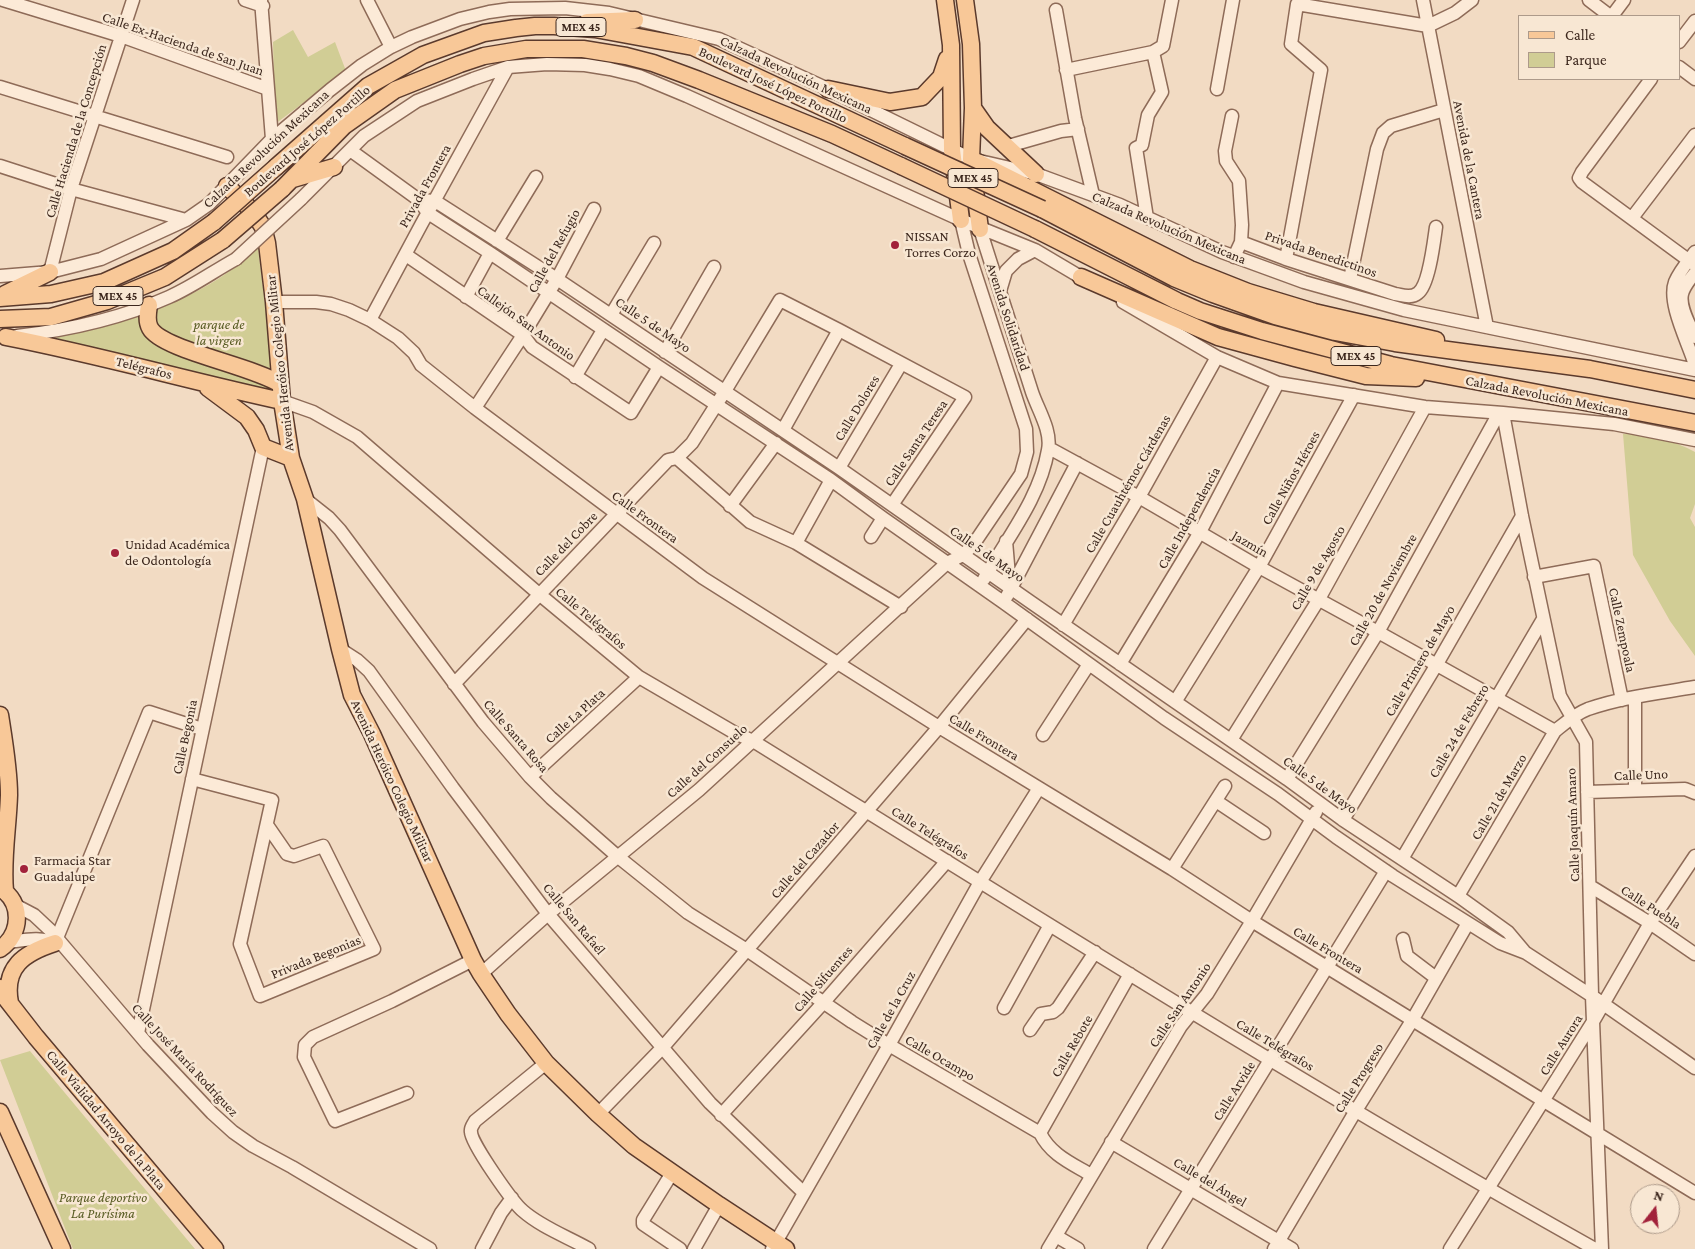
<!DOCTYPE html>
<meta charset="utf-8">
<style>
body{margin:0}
#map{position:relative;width:1695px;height:1249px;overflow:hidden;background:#f2dbc3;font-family:"Crimson Pro",serif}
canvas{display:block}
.legend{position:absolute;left:1518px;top:15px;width:162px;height:65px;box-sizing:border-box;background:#f8e7d3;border:1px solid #ad9a8a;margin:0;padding:6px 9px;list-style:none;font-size:15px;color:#3c271d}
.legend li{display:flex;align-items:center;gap:10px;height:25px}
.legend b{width:25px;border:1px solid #ad9a8a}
.north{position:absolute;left:1630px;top:1184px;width:50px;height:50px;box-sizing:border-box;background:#f8e7d3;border:1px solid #ad9a8a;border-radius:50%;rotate:16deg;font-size:14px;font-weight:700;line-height:20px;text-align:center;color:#3c271d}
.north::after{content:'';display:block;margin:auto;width:18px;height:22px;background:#a2223b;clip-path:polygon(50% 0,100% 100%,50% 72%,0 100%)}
</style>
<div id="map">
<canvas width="1695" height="1249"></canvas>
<ul class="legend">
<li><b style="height:6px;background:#f8c898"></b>Calle</li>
<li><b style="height:14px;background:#d1cd95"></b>Parque</li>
</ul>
<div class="north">N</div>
</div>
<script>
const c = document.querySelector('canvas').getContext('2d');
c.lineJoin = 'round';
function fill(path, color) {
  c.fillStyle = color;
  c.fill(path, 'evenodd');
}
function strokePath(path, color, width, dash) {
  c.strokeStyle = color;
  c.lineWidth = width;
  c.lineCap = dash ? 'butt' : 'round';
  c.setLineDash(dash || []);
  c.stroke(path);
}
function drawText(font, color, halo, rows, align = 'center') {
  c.font = font + ' "Crimson Pro",serif';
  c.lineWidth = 5;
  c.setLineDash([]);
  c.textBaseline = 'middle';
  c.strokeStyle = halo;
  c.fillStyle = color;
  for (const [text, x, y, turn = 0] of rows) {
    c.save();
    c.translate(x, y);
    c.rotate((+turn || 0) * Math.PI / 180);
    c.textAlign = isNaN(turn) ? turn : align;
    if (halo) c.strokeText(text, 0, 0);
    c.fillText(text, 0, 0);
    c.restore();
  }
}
fill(new Path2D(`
 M293,30L308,57L335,42L346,71L275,124L273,42Z
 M258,248L277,399L60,341L55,336C112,325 168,310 218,279C232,270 245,258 258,248Z
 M1623,434C1649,434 1673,440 1695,452V504L1690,518L1695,527V656L1670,621L1633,555Z
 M30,1051L195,1249H73L0,1060Z`), '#d1cd95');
const minor = new Path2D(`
 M3,0L121,36L268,89
 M245,0L263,6
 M261,0L272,139
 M367,0L391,47
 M1423,0L1487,327
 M1589,0L1610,16
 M1056,10L1075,118L1093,195
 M1612,16L1624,0
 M1679,42L1695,21
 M1679,67L1695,79
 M1066,70L1153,52L1163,46L1172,0
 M1651,79L1582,172L1579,178L1582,182L1695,265
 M0,87L227,157
 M1217,89L1233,0
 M1232,116L1225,151L1226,161L1239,181L1242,225L1241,242
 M1005,147L1061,131L1078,129
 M350,150L419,200L428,213L490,253L659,367L831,480L883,518L1003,602L1164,718L1278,794L1336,837L1393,876L1500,943L1526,953L1592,996L1695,1068
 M0,166L71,189L186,220
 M301,199L364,136L417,101L473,79L508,67L547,64L585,65L610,69L639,76L687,96L961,220L1035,250L1089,282
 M419,200L435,201L557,279L839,468L1032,603L1287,779L1343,820L1458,896L1508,932L1524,951
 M1147,218L1136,148L1142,145L1148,115L1162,92L1153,52
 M1632,218L1695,135
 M980,229C997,283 1015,338 1032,392C1038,410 1052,431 1048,450C1040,498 1007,538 984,579
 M497,241L536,177
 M1695,252C1688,261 1679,272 1675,282C1667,303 1689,344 1695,365
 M406,255L523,335L532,347L631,413L659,367
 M1234,257L1241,242L1286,259L1395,294C1402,295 1411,299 1418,293C1429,285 1434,241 1436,227
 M1286,259L1321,70L1291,44L1297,4L1428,26L1455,13L1472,0
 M50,272L71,189L133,0
 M1695,273C1690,279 1684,286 1682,294C1679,307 1690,325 1695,337
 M0,276L50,272L101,259L186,220L209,204L272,139L330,90L362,65L391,47L412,37L460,19L489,12L510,9L565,8L609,13L719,39L828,89L971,159L1036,174L1120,205L1222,252L1304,282L1404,310L1695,370
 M1350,279L1377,149L1383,133L1391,126L1444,110
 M1000,291L1006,271L1018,259L1035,250
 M466,297L490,253
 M274,302H316L331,304L349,310L370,320L398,338L414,353L421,365L475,408L703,578L939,727L1172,869L1252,921L1544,1101L1695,1193
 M1123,302L1217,357L1278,383L1425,407L1503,413L1614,424L1695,440
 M611,315L654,243
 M370,320L421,225L508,67
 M17,336C69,330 122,318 169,297C192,287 214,271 236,259
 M665,352L714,267
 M575,377L603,330
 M282,401L313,412L357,437L539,594L639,677L735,733L753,741C1032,914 1309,1089 1595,1249
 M475,408L523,335L557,279L594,209
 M1503,413L1522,516L1560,696L1586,742L1592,996L1602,1249
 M783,430L839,330
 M1049,448L1139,497L1259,567L1378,632L1555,731
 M677,458L750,522L796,543L901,607
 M839,468L901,364
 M305,499L329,518L340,530L483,722L530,777L551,798L617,856L688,913L747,950L852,1022L889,1045L1040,1133C1051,1155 1071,1163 1091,1175
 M730,506L776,443
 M871,537L883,518
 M1006,541L1010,588
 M796,543L831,480
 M1534,577L1594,566L1622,700
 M1007,596L1077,463
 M1063,625L1139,497L1217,357
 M340,649L357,660L369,671L453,788L548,914L710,1103L804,1193
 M1120,664L1200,532L1278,383
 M454,684L668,460L677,458L692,443L725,391L780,300L839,330L965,397L892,505
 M1635,698V790
 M1175,702L1259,567L1354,395
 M1043,735L1089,664
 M1231,740L1319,599L1425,407
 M530,777L639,677
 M192,779L272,800L240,944L260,996L374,949L323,846L294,856L287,854L267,825
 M1287,779L1378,632L1499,413
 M1587,792L1685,789L1695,793
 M1216,801L1264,833
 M1343,820L1437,664L1522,516
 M1402,859L1543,619
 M1172,869L1225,786
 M1590,886L1650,923L1695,954
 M1458,896L1555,731C1565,723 1575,714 1588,709C1622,697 1660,693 1695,687
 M15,905L34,915L50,930L148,1045L212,1113L233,1132L253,1146L292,1167L430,1249
 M1403,939L1407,956L1436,978
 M8,942C25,940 41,936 57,944
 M55,943L149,712L202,729
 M481,974L548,914L699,790L947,563L963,555L973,545L1021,474L1027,452L1026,429L969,254L961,220
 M1004,1008L1050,925
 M1030,1030L1041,1014L1053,1012L1058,1008L1095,952
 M138,1033L263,447
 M546,1063L475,1121C473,1125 470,1128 471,1132C471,1143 513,1203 523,1211C541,1227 568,1237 589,1249
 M407,1093L335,1121L304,1057L305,1045L313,1037L392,1001L473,960
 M598,1114L663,1047L790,900L939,727L1027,619
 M721,1115L824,1002L947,861
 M1040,1133L1130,974
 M1111,1142L1292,1249
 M672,1173L643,1220V1224L680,1249
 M1056,1236L1078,1249
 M482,1249L501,1213L512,1198
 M694,1249L719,1205
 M772,1249L889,1045L980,882L1039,788
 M1048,1249L1181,1026L1207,994L1252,921L1316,812
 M1154,1249L1386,871
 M1274,1249L1355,1112L1413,1019L1468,923
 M1450,1249L1594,1020L1650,923L1695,856`);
const major = new Path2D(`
 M945,0L951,45L952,150L961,220
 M965,0L971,44L973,108L971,159L980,229
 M587,22L635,20
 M828,89L890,102L922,97L941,77L947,59
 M973,108L987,128L1036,174
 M971,159L1190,269L1248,292L1314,312L1436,340
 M276,167L368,86L423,55L484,33L516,28L535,26H554L595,29L693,47L905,146
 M293,179L334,167
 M227,186L253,212L263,227L267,243L274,302L282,401L291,458L305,499L340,649L352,695L372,734L473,960L481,974L508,1014L546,1063L598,1114L634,1146L719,1205L786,1249
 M282,189L344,126L395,90L460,64L484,56L526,49H583L626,56L653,63L699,80L832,134L901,166
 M1042,209L1174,278L1213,294L1275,316L1335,332L1395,343L1590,369L1695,390
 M1035,229L1177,301L1200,311L1262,331L1391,365L1695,423
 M1081,277L1218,337L1295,358L1366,376L1416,378
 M5,294L50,272
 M0,298L51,294L104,282L173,251L214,222
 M149,305C148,312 146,321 150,328C162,350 253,366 280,384
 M0,319L51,317L107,301L165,277L223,240
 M6,337C99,355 190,381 282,401
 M208,388L247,417L256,430L263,447L291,458
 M0,715C4,741 9,769 9,795C8,828 2,859 5,891
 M0,888C23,902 22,934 0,949
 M0,988L1,992L36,1037L215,1249
 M10,1003C3,967 24,953 55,943
 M0,1112L62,1249`);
strokePath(minor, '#8e6b58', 15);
strokePath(major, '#5b3a2c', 19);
strokePath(minor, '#fcead7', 12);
strokePath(major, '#f8c898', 16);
const minorBridge = new Path2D(`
 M236,259L301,199`);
const majorBridge = new Path2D(`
 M905,146L1042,209
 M901,166L1035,229
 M214,222L276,167
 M223,240L282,189`);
strokePath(minorBridge, '#8e6b58', 15, []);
strokePath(majorBridge, '#5b3a2c', 19, []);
strokePath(minorBridge, '#fcead7', 12);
strokePath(majorBridge, '#f8c898', 16);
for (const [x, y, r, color] of [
 [895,245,5,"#a2223b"],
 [115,553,5,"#a2223b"],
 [24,869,5,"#a2223b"]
]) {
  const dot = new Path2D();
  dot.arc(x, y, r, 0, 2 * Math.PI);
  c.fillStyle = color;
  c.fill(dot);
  strokePath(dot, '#f8e7d3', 2);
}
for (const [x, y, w] of [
 [581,27,50],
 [973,178,50],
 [118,296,50],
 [1356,356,50]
]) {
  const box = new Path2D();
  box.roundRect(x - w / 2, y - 9.5, w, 19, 4);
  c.fillStyle = '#f8e7d3';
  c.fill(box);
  strokePath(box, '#3c271d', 1);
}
drawText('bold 12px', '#3c271d', null, [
 ["MEX 45",581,27],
 ["MEX 45",973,178],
 ["MEX 45",118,296],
 ["MEX 45",1356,356]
]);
drawText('14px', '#3c271d', '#f8e7d3', [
 ["Calle Ex-Hacienda de San Juan",183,44,19],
 ["Calzada Revolución Mexicana",796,75,25],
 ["Boulevard José López Portillo",773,85,25],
 ["Calle Hacienda de la Concepción",76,131,-73],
 ["Boulevard José López Portillo",307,141,-41],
 ["Calzada Revolución Mexicana",266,149,-43],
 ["Avenida de la Cantera",1469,160,79],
 ["Privada Frontera",425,186,-61],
 ["Calzada Revolución Mexicana",1169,228,23],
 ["Calle del Refugio",554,251,-61],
 ["Privada Benedictinos",1321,254,19],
 ["Avenida Solidaridad",1008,317,72],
 ["Callejón San Antonio",526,323,36],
 ["Calle 5 de Mayo",653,325,34],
 ["Avenida Heróico Colegio Militar",280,363,-96],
 ["Telégrafos",144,368,14],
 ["Calzada Revolución Mexicana",1547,396,11],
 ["Calle Dolores",857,408,-59],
 ["Calle Santa Teresa",916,443,-56],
 ["Calle Niños Héroes",1291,478,-61],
 ["Calle Cuauhtémoc Cárdenas",1128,484,-60],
 ["Calle Frontera",645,517,36],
 ["Calle Independencia",1189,518,-61],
 ["Calle del Cobre",566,544,-46],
 ["Jazmín",1250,544,30],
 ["Calle 5 de Mayo",987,554,35],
 ["Calle 9 de Agosto",1318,568,-60],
 ["Calle 20 de Noviembre",1383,590,-61],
 ["Calle Telégrafos",591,618,40],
 ["Calle Zempoala",1622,630,78],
 ["Calle Primero de Mayo",1420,661,-60],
 ["Calle La Plata",575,716,-42],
 ["Calle 24 de Febrero",1459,731,-60],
 ["Calle Santa Rosa",516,736,49],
 ["Calle Begonia",185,737,-78],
 ["Calle Frontera",984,737,31],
 ["Calle del Consuelo",707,761,-42],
 ["Calle Uno",1641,775,-2],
 ["Avenida Heróico Colegio Militar",392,781,65],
 ["Calle 5 de Mayo",1320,785,36],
 ["Calle 21 de Marzo",1499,797,-60],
 ["Calle Joaquín Amaro",1573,825,-92],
 ["Calle Telégrafos",930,833,32],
 ["Calle del Cazador",805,860,-49],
 ["Calle Puebla",1651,907,33],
 ["Calle San Rafaél",574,919,50],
 ["Calle Frontera",1328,950,31],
 ["Privada Begonias",316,957,-22],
 ["Calle Sifuentes",823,979,-49],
 ["Calle San Antonio",1180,1005,-56],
 ["Calle de la Cruz",891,1010,-61],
 ["Calle Telégrafos",1275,1045,31],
 ["Calle Aurora",1561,1045,-58],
 ["Calle Rebote",1072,1046,-60],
 ["Calle Ocampo",940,1058,30],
 ["Calle José María Rodríguez",185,1060,47],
 ["Calle Progreso",1359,1078,-58],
 ["Calle Arvide",1234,1091,-58],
 ["Calle Vialidad Arroyo de la Plata",106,1120,50],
 ["Calle del Ángel",1210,1182,31]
]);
drawText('14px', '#3c271d', '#f8e7d3', [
 ["NISSAN",905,237],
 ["Torres Corzo",905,253],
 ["Unidad Académica",125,545],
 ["de Odontología",125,561],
 ["Farmacia Star",34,861],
 ["Guadalupe",34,877]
], 'left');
drawText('italic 14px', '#575b22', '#f8e7d3', [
 ["parque de",219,325],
 ["la virgen",219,341],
 ["Parque deportivo",103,1198],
 ["La Purísima",103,1214]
]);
</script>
